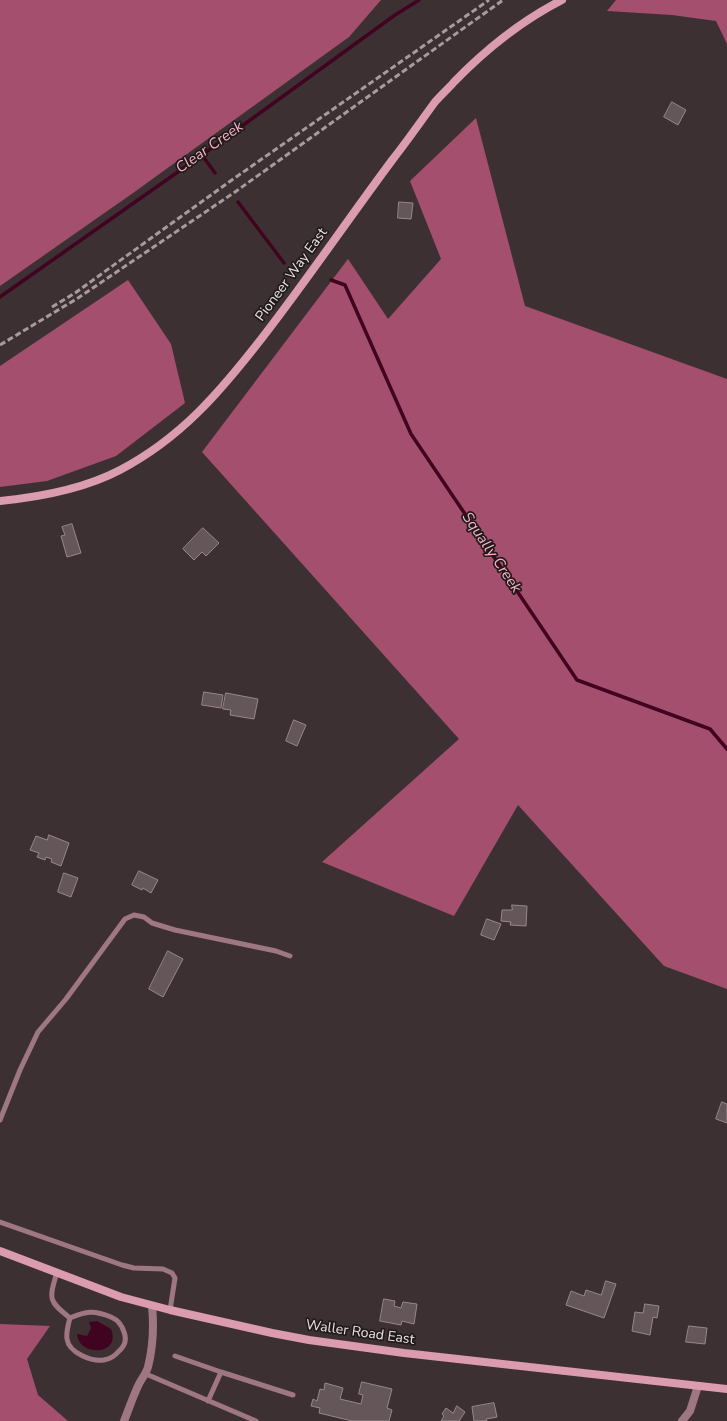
<!DOCTYPE html>
<style>
body{margin:0}
canvas{display:block;background:#3d3033}
</style>
<canvas width="727" height="1421"></canvas>
<script>
const c = document.querySelector('canvas').getContext('2d');
c.lineJoin = 'round';
function fill(path, color) {
  c.fillStyle = color;
  c.fill(path, 'evenodd');
}
function strokePath(path, color, width, dash) {
  c.strokeStyle = color;
  c.lineWidth = width;
  c.lineCap = dash ? 'butt' : 'round';
  c.setLineDash(dash || []);
  c.stroke(path);
}
function drawText(font, color, halo, rows, align = 'center') {
  c.font = font + ' "Nunito Sans",sans-serif';
  c.lineWidth = 3.5;
  c.setLineDash([]);
  c.textBaseline = 'middle';
  c.strokeStyle = halo;
  c.fillStyle = color;
  for (const [text, x, y, turn = 0] of rows) {
    c.save();
    c.translate(x, y);
    c.rotate((+turn || 0) * Math.PI / 180);
    c.textAlign = isNaN(turn) ? turn : align;
    if (halo) c.strokeText(text, 0, 0);
    c.fillText(text, 0, 0);
    c.restore();
  }
}
fill(new Path2D(`
 M0,0H381L349,37L133,193L0,286Z
 M616,0H727V44L716,21L672,15L607,11Z
 M476,118L525,306L727,379V989L664,966L518,805L454,916L322,862L459,739L202,452L348,259L388,319L441,259L410,181Z
 M128,280L171,344L185,403L116,456L47,481L0,487V366Z
 M0,1324L50,1326L27,1359L38,1395L68,1421H0Z`), '#a44f6d');
fill(new Path2D(`
 M97,1321L111,1329C122,1356 78,1357 77,1334L87,1336L91,1328L89,1322Z`), '#410420');
strokePath(new Path2D(`
 M202,155L215,173
 M238,202L284,263
 M331,280L345,285L411,434L577,680L710,729L727,749
 M0,297L202,155L395,15L419,0`), '#410420', 3.5);
const building = new Path2D(`
 M672,102L686,110L678,125L664,117Z
 M399,202L413,203L411,219L398,218Z
 M72,524L81,553L67,557L61,536L65,535L62,527Z
 M203,528L219,543L206,556L202,552L194,560L183,549Z
 M204,692L223,695L221,708L202,705Z
 M226,693L258,699L254,719L230,715L231,710L223,709Z
 M294,720L306,725L297,746L286,741Z
 M49,835L69,843L61,866L51,862L52,859L46,857L45,860L37,857L39,853L30,850L36,836L47,840Z
 M139,871L158,880L151,893L143,888L142,890L132,885Z
 M64,873L78,878L71,897L58,892Z
 M512,905L527,906L526,926L510,925L511,922L501,921L502,910H512Z
 M487,919L501,924L494,940L481,935Z
 M168,951L183,959L163,997L149,989Z
 M722,1102L727,1104V1123L716,1119Z
 M606,1281L616,1284L604,1318L566,1305L571,1291L584,1296L586,1290L601,1295Z
 M384,1299L395,1301L394,1306L401,1308L403,1302L417,1304L414,1324L402,1321L401,1325L380,1321Z
 M645,1304L659,1306L657,1318L653,1317L650,1335L632,1331L635,1312L643,1313Z
 M689,1326L707,1328L705,1344L686,1342Z
 M362,1382L392,1389L387,1408L392,1410L389,1421H352L319,1413L320,1408L311,1406L313,1399L317,1401L320,1389L324,1390L325,1383L343,1388L340,1399L361,1404L363,1395L359,1394Z
 M494,1403L497,1417L486,1419L487,1421H474L472,1407Z
 M457,1406L465,1412L459,1421H441L444,1416L442,1414L446,1408L453,1413Z`);
fill(building, '#65565a');
strokePath(building, '#97878b', 1);
strokePath(new Path2D(`
 M0,1120L20,1070L38,1032L66,999L125,919L134,915L144,917L152,923L175,930L276,951L290,956
 M0,1222L122,1265L134,1268L163,1269L172,1273L175,1278L170,1310
 M57,1272C49,1299 48,1301 70,1318C86,1311 94,1310 111,1317C118,1320 122,1325 124,1332C127,1340 125,1346 119,1351C115,1356 110,1359 104,1360C92,1362 69,1353 67,1339C66,1332 68,1325 70,1318
 M175,1356L221,1372L293,1395
 M146,1374L256,1421
 M208,1401L221,1372`), '#9f7783', 5);
strokePath(new Path2D(`
 M124,1421C129,1409 133,1396 139,1384C142,1378 146,1374 148,1367C153,1347 154,1326 152,1306
 M682,1421L690,1411L698,1386`), '#9f7783', 8);
strokePath(new Path2D(`
 M0,501C40,497 84,489 120,470C181,438 220,392 262,338C307,280 349,218 393,159C408,140 421,121 435,102C441,95 448,89 454,82C486,49 521,21 562,0
 M0,1251L121,1297L170,1310L272,1333L309,1340L404,1353L727,1389`), '#dc9caf', 8);
strokePath(new Path2D(`
 M52,307L75,293L229,182L489,0
 M0,345L78,298L235,192L503,0`), '#a69b9e', 3, [6, 3]);
drawText('14px', '#ece3e5', '#201a1b', [
 ["Pioneer Way East",292,275,-54],
 ["Waller Road East",360,1333,8]
]);
drawText('italic 15px', '#fbb3c8', '#201a1b', [
 ["Clear Creek",210,148,-35],
 ["Squally Creek",491,553,56]
]);
</script>
